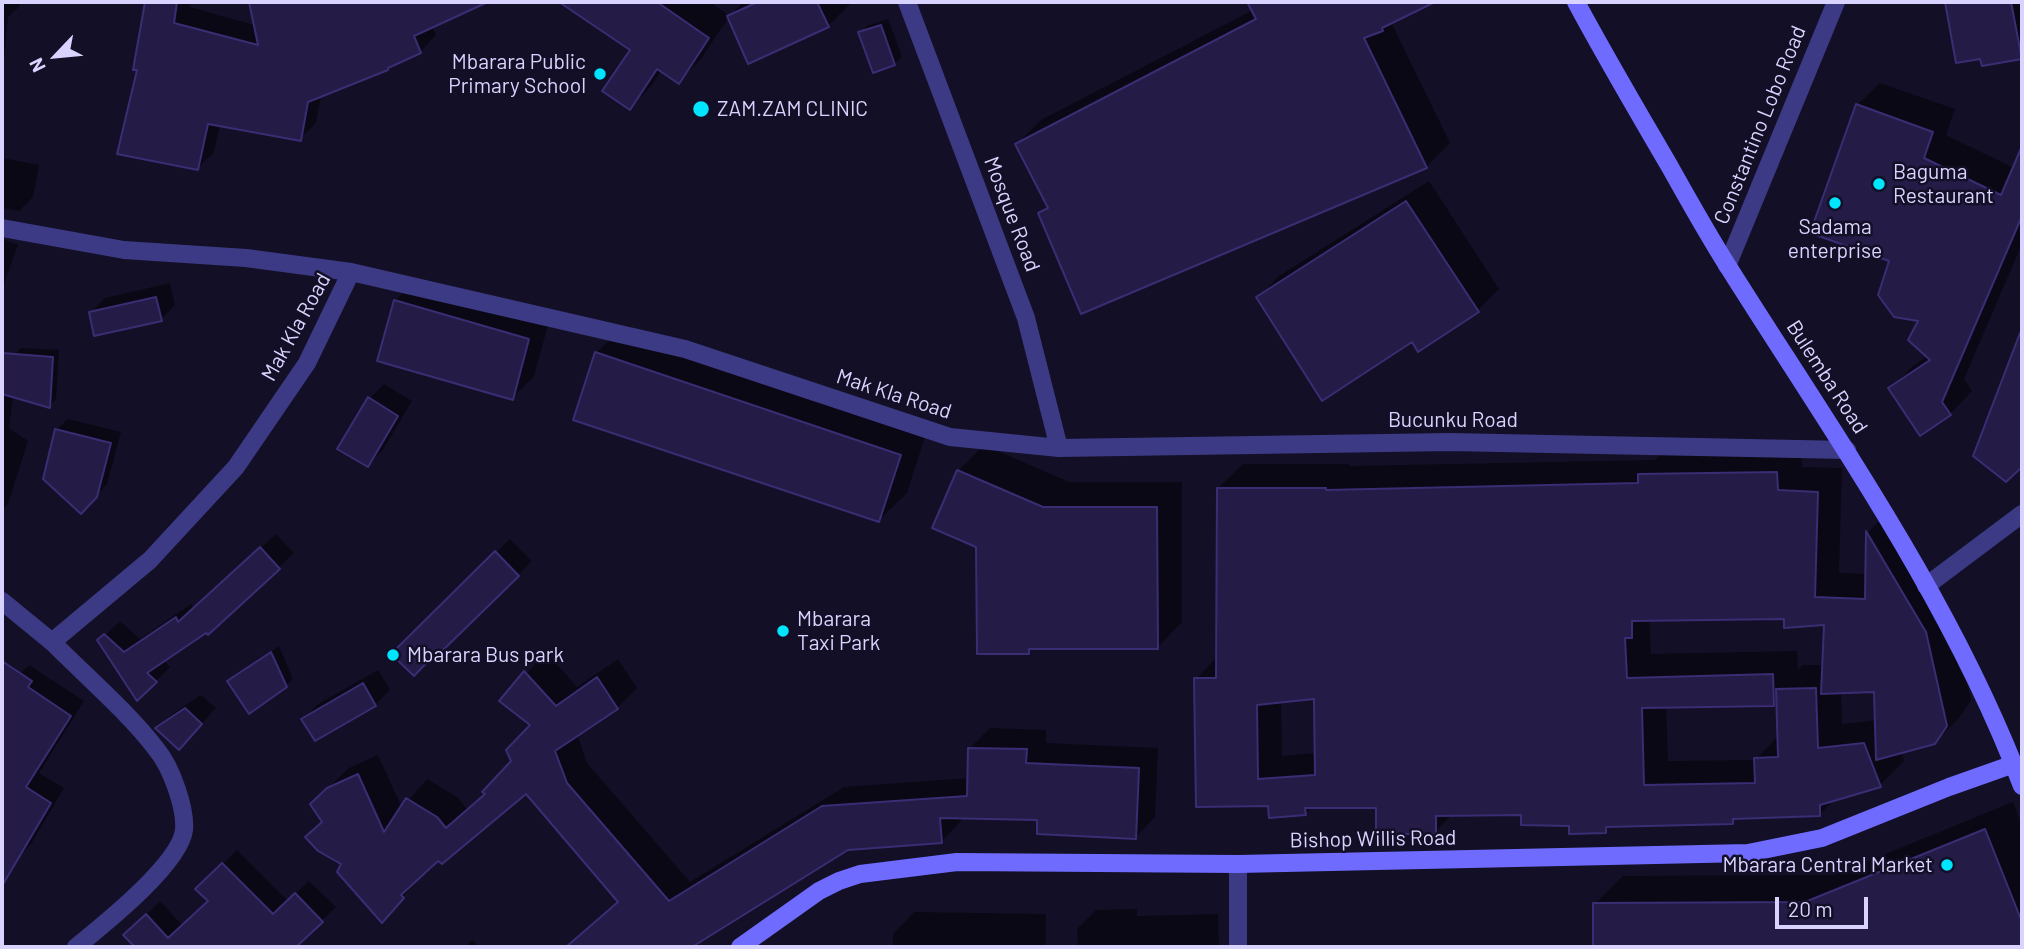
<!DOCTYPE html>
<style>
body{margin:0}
#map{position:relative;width:2024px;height:949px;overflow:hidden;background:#130f26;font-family:Barlow,sans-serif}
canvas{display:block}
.frame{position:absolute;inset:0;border:4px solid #d9d4ff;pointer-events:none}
.north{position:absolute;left:21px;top:21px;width:70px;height:70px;-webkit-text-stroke:5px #130f26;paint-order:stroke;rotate:244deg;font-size:19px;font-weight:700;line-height:28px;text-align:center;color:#d9d4ff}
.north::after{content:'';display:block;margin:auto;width:24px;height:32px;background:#d9d4ff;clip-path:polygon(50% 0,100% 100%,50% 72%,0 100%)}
.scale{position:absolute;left:1775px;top:897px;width:93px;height:32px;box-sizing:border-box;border:4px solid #d9d4ff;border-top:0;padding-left:9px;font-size:21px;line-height:24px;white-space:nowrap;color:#d9d4ff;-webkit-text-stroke:5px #130f26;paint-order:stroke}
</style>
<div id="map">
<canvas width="2024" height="949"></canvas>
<div class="frame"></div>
<div class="north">N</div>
<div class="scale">20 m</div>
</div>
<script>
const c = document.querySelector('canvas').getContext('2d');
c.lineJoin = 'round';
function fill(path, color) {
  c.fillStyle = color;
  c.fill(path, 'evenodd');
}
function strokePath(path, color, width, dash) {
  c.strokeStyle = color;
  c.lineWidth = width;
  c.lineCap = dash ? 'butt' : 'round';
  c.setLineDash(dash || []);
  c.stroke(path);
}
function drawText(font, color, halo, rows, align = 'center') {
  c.font = font + ' Barlow,sans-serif';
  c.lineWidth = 5;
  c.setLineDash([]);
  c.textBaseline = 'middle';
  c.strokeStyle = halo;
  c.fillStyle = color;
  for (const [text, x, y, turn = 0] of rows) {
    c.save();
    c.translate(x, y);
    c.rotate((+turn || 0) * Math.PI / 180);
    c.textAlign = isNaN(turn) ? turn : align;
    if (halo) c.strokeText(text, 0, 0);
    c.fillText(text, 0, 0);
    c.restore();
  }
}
fill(new Path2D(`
 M2,2H20V6L8,17L2,78Z
 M147,2H190V7L258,26L247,2H467L453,16L432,26L436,35L420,52L321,95L316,123L300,139L220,124L214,152L198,168L139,69L135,68Z
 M562,2H710L730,16L743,2H849L850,4L828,26L729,17L700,60L678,82L662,70L651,86L630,108L633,50Z
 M1249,2H1431L1391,22L1450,143L1426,167L1040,213L1049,205L1017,144L1041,120L1253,10Z
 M1947,2H2022V56L1982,57L1958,61Z
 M888,19L902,56L895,63L874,71L860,33L867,26Z
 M1880,83L1955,109L1946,135L2014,168L2022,157V244L1964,379L1972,391L1950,414L1891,388L1913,366L1928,356L1921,319L1891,260L1857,105Z
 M2,158L39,165L33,197L19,211L2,208Z
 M1429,181L1499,289L1477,311L1413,340L1258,298L1279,276Z
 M2,239L18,245L2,289Z
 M417,279L550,318L534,376L512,398L395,301Z
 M170,283L175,305L161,319L90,313L105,298Z
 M624,325L928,427L907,493L879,520L596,353Z
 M2022,333V464L2006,480L1976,455Z
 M21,348L59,350L56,399L49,406L13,396L9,428L28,441L8,504L2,510V368L13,370L14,355Z
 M384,384L412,401L382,451L368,465L370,398Z
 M68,419L121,432L107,484L81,511L45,479L57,429Z
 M984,445L1069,482H1182V622L1157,648H1033L1029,652L978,546L958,471Z
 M1801,448L1802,467L1842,468L1839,573L1867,574L1868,532L1892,509L1949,607L1971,700L1959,718L1934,743L1901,751L1904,761L1880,785L1836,798L1819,815L1737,817L1732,822L1612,825L1605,831L1523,813L1453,814L1435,832L1377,806L1312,807L1305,814L1270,804L1196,679L1218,656V488L1243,464H1349V466L1655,460L1664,450ZM1786,617L1825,623L1824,665H1802L1798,670L1797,651L1651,654L1649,619ZM1876,690L1877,720L1842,724L1841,691ZM1315,697L1316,753L1282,756L1281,701ZM1778,699L1779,735L1755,760L1668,761L1666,706L1773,704Z
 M276,534L294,553L208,633L207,631L163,660L170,667L156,681L99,641L120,621L140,639L191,604L194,608Z
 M510,539L532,561L438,653L393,654Z
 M279,646L293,679L286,686L229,681Z
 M546,652L577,687L618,659L637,688L617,708L577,734L587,763L690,882L844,787L969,778L970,748L990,728L1046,730V743L1158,748L1155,817L1135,838L1039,818L961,817V821L941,842L848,848L688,947H655L652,943L647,947H568L620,900L526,792L438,858L382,920L344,864L324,821L312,804L349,768L378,755L402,808L427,779L457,797L467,809L486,793L513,761L532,725L502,701Z
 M29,665L84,701L39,773L64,788L31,844L17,858L2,849V766L17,740L2,730V700L15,679Z
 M378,670L390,690L375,705L303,719L318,704Z
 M201,695L216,708L193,733L157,728L172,714Z
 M2013,802L2022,826V947H1595V904L1623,876L1834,875Z
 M237,850L288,901L309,881L336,907L294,947H137L126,935L160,901L183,926L209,901L198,889Z
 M1137,909V916L1218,914L1219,947H1078L1077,929L1096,910Z
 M914,912L1046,914V947H893V934Z
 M473,940L480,947H464Z`), '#0007');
const building = new Path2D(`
 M145,2H177L174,23L258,45L249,2H488L414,36L421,53L388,68V70L308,102L301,141L208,124L198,170L117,154L137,70H133Z
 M559,2H657L709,38L679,84L657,69L630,110L602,91L630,50Z
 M758,2H817L829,27L748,64L727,16Z
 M1247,2H1435L1382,28L1383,31L1364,38L1427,168L1081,314L1038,213L1048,208L1015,144L1256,19Z
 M1945,2H2011L2022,59L1982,66L1980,59L1956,63Z
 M881,25L895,65L873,73L858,32Z
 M1856,104L1933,132L1924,158L2001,195L2022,146V216L1942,402L1951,415L1920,436L1888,388L1930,360L1908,340L1918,321L1894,317L1878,295L1889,261L1810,233Z
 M1406,201L1479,312L1418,352L1412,342L1322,401L1256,297Z
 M156,297L162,321L94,336L89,312Z
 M394,300L529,339L513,400L377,361Z
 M2020,333L2022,334V467L2006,482L1973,456Z
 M595,352L901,455L879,522L573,420Z
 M2,353L53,357L50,408L2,394Z
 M368,397L398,416L368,467L337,449Z
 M55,429L111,443L97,497L81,514L43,479Z
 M957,470L1043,507H1157L1158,649H1029V654H977L976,547L932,528Z
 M1777,472L1778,490L1818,492L1815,597L1865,599L1866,531L1926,632L1947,726L1935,744L1876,760L1874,692L1821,694L1824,625L1784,628V619L1632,621V638H1625L1627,678L1773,674L1774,706L1642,708L1644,785L1755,783L1754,758L1778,757L1776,689L1816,688L1818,748L1864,743L1881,787L1820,805V816L1733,819V824L1606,827V833L1569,834V826L1521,825V815L1436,816V834H1376V808H1305L1306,815L1269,818L1268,806L1196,807L1194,678H1216L1217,488H1326V490L1638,483V474ZM1314,699L1315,775L1258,779L1257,705Z
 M260,547L280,569L208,635L206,633L147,673L157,682L137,701L97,640L104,634L124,652L176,617L178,622Z
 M495,551L519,576L438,655L436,653L414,676L391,654Z
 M271,652L287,687L249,714L227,681Z
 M2,661L32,681L28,687L71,716L26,787L51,803L2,886Z
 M524,671L556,706L597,677L618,709L555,751L567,783L669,901L822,806L967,796L968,748L1027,749L1026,763L1139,768L1136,839L1037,834V820L940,818L942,843L848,850L692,947H566L618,902L526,794L442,864L438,861L401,895L404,898L382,923L337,872L341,864L318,851L305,837L322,822L310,804L327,788L358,774L384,832L406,798L437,817L446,828L485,794L482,792L511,761L506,750L530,725L499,701Z
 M363,683L376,706L315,741L301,719Z
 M185,708L202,724L179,750L155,728Z
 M1985,829L2022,922V947H1593V903L1805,902Z
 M222,863L273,914L295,893L323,922L296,947H135L123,935L146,914L168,938L208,901L195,889Z`);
fill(building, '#241b47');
strokePath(building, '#3b2d73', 2);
strokePath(new Path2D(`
 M907,2L1026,318L1059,448
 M2,228L124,250L246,258L351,272
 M1727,266L1836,2
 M1926,586L2022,514
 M2,601L52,642
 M76,947C103,925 180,864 184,830C186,808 171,767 157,750C128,712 86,676 52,642L150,560L236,467L307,363L351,272L685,349L950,437L1059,448L1450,442L1847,450
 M1238,947V864`), '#3d3a85', 18);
strokePath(new Path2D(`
 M1576,2C1606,58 1638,112 1670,167C1689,201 1708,235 1729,268C1834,435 1951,599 2022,786
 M740,947L819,891L839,881L860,874L957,862L1238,864L1748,853L1822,838L1949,787L2014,764`), '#6f6bff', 18);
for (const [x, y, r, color] of [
 [600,74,7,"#00e5ff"],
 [701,109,9,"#00e5ff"],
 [1879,184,7,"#00e5ff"],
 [1835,203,7,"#00e5ff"],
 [783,631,7,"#00e5ff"],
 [393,655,7,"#00e5ff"],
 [1947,865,7,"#00e5ff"]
]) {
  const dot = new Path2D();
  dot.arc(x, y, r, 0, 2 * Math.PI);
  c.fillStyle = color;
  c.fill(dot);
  strokePath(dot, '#130f26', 2.5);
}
drawText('21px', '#d9d4ff', '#130f26', [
 ["Mbarara Public",586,62,"right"],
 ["Primary School",586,86,"right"],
 ["ZAM.ZAM CLINIC",717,109],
 ["Baguma",1893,172],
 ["Restaurant",1893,196],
 ["Sadama",1835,227,"center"],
 ["enterprise",1835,251,"center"],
 ["Mbarara",797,619],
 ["Taxi Park",797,643],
 ["Mbarara Bus park",407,655],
 ["Mbarara Central Market",1933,865,"right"]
], 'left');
drawText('21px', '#d9d4ff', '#130f26', [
 ["Constantino Lobo Road",1760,125,-68],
 ["Mosque Road",1012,214,69],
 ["Mak Kla Road",296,327,-61],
 ["Bulemba Road",1827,377,57],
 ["Mak Kla Road",894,394,18],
 ["Bucunku Road",1453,420],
 ["Bishop Willis Road",1373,839,-1]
]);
</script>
